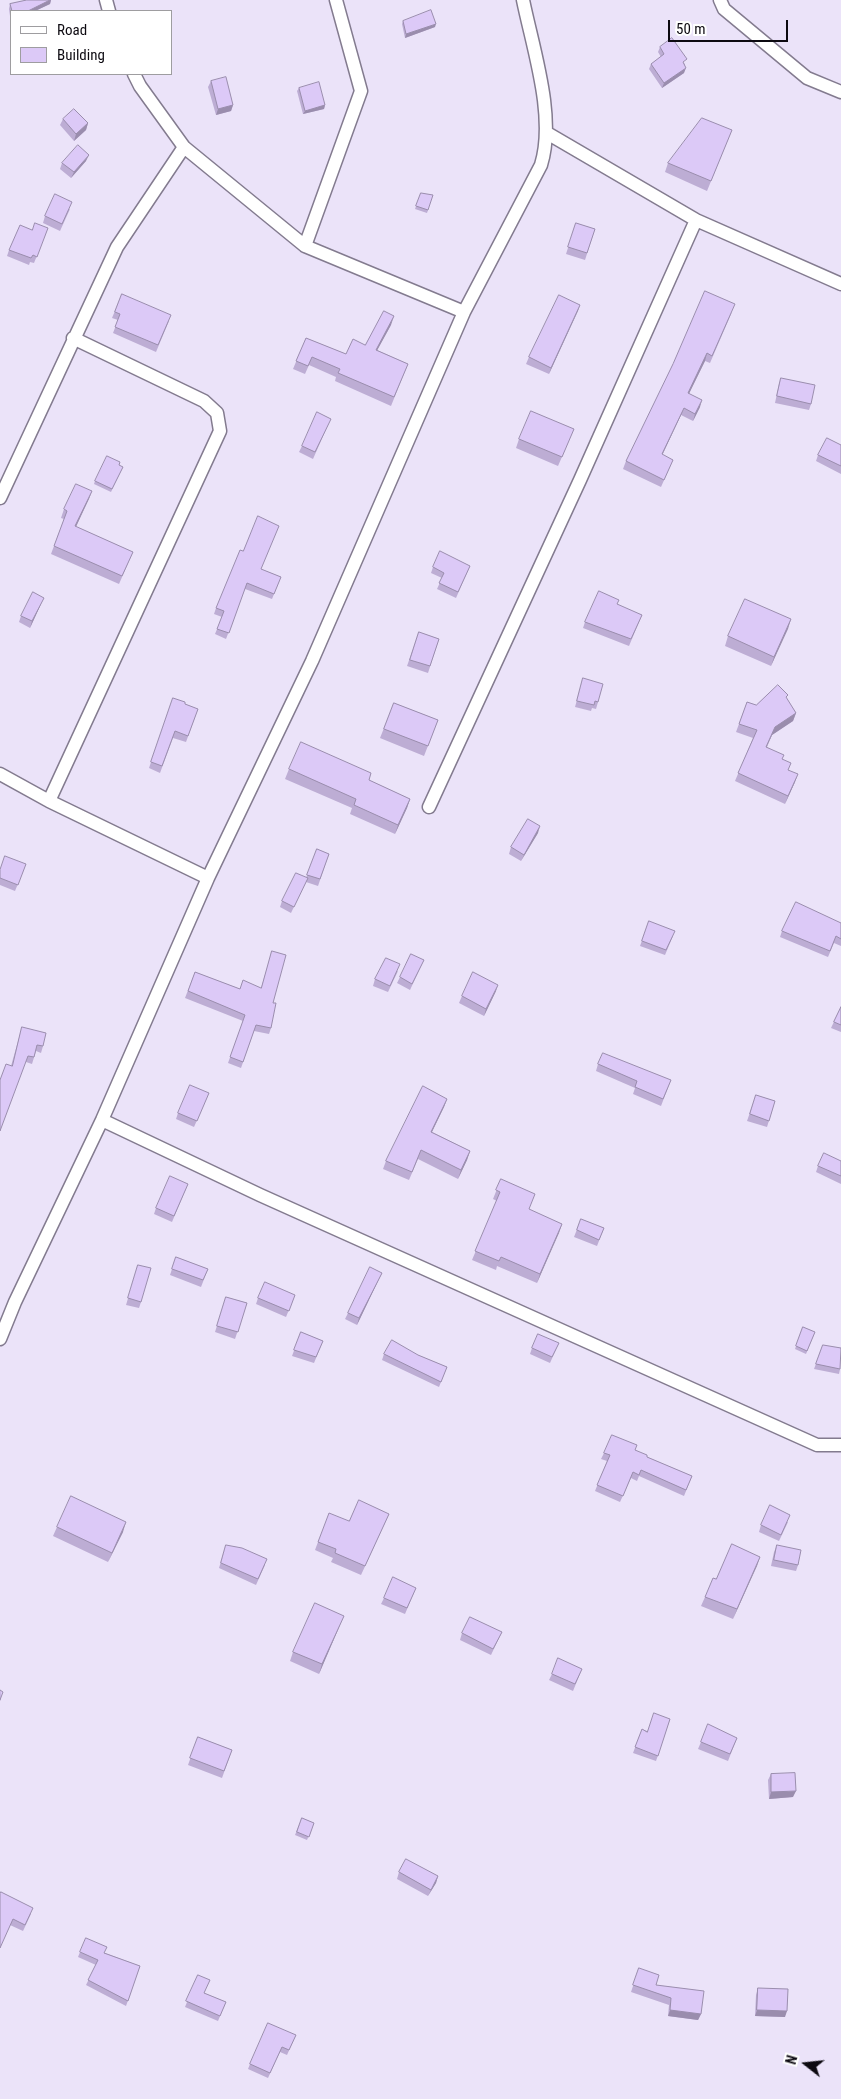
<!DOCTYPE html>
<style>
body{margin:0}
#map{position:relative;width:841px;height:2099px;overflow:hidden;background:#ebe3f9;font-family:"Roboto Condensed",sans-serif}
canvas{display:block}
.legend{position:absolute;left:10px;top:10px;width:162px;height:65px;box-sizing:border-box;background:#fff;border:1px solid #9e9da0;margin:0;padding:6px 9px;list-style:none;font-size:15px;color:#0d0a11}
.legend li{display:flex;align-items:center;gap:10px;height:25px}
.legend b{width:25px;border:1px solid #9e9da0}
.north{position:absolute;left:781px;top:2039px;width:50px;height:50px;-webkit-text-stroke:4px #fff;paint-order:stroke;rotate:286deg;font-size:14px;font-weight:700;line-height:20px;text-align:center;color:#0d0a11}
.north::after{content:'';display:block;margin:auto;width:18px;height:22px;background:#0d0a11;clip-path:polygon(50% 0,100% 100%,50% 72%,0 100%)}
.scale{position:absolute;left:668px;top:20px;width:120px;height:22px;box-sizing:border-box;border:2px solid #0d0a11;border-top:0;padding-left:6px;font-size:15px;line-height:18px;white-space:nowrap;color:#0d0a11;-webkit-text-stroke:4px #fff;paint-order:stroke}
</style>
<div id="map">
<canvas width="841" height="2099"></canvas>
<ul class="legend">
<li><b style="height:6px;background:#fff"></b>Road</li>
<li><b style="height:14px;background:#dcc9f7"></b>Building</li>
</ul>
<div class="north">N</div>
<div class="scale">50 m</div>
</div>
<script>
const c = document.querySelector('canvas').getContext('2d');
c.lineJoin = 'round';
function strokePath(path, color, width, dash) {
  c.strokeStyle = color;
  c.lineWidth = width;
  c.lineCap = dash ? 'butt' : 'round';
  c.setLineDash(dash || []);
  c.stroke(path);
}
function fill(path, color) {
  c.fillStyle = color;
  c.fill(path, 'evenodd');
}
const street = new Path2D(`
 M106,0L109,11
 M720,0L724,9L807,78L841,92
 M134,74L140,86L184,147L305,246L464,312
 M547,133L696,220L841,284
 M305,246L361,91L336,0
 M0,498L117,247L184,147
 M0,774L49,801L208,878
 M49,801L220,431L217,413L204,401L73,338
 M429,807L580,480L696,220
 M102,1120L260,1195L817,1445H841
 M0,1339L15,1302L102,1120L208,878L312,661L464,312L541,165C556,117 533,49 523,0`);
strokePath(street, '#837b8f', 15);
strokePath(street, '#fff', 12);
fill(new Path2D(`
 M27,0H51L50,4L35,11H11V23L9,9L10,4Z
 M403,21L435,27L405,38L402,24Z
 M660,47L685,64L684,73L662,88L649,69L651,64L661,57L658,52Z
 M211,81L233,105L231,111L216,115L208,87Z
 M299,88L325,105L324,109L303,114L297,91Z
 M63,119L88,123L86,130L74,141L60,125Z
 M732,130L707,191L665,172L668,163Z
 M86,161L71,178L60,169L62,163Z
 M421,193L428,210L427,213L415,209Z
 M70,209L60,231L43,223L45,216Z
 M576,223L595,229L585,260L566,254Z
 M48,228L34,263L30,262L29,265L7,256L9,250L32,230Z
 M122,294L169,321L156,352L113,333L118,320L112,318Z
 M580,305L549,374L526,364L529,357Z
 M732,312L710,363L705,361L689,393L700,407L693,421L681,415L662,455L673,460L661,487L623,469L626,461Z
 M391,325L377,350L408,364L391,406L335,381L336,377L309,365L305,374L293,369L306,338L346,354L365,345Z
 M781,378L811,404L809,410L775,403L779,384Z
 M328,425L313,459L299,452L302,446Z
 M574,429L558,466L516,448L519,439Z
 M841,445V474L816,461L818,455Z
 M123,467L111,492L94,484L95,481Z
 M92,491L76,527L133,552L119,584L51,554L64,519L61,518L64,509Z
 M470,566L456,598L437,589L442,578L431,573L433,567Z
 M261,569L281,577L272,599L245,589L226,639L215,634L222,617L214,614L216,608Z
 M41,604L30,628L19,622L21,616Z
 M617,605L642,615L629,646L583,628L585,622Z
 M791,619L771,666L725,646L728,636Z
 M419,632L439,639L428,673L407,666Z
 M583,678L598,702L596,709L592,708L591,711L575,707Z
 M173,698L185,704L198,709L186,742L173,738L160,773L149,768Z
 M786,698L796,713L793,721L772,735L767,747L782,759L795,782L785,804L735,781L753,738L736,732L747,702L756,705Z
 M394,703L438,720L424,756L380,738Z
 M289,769L369,780L410,799L407,808L395,834L350,814L352,808L285,779Z
 M538,833L521,861L509,854L511,847Z
 M317,849L329,854L318,886L306,882L291,913L280,907L282,901L306,878Z
 M26,864L15,891L0,885V870Z
 M649,921L673,936L665,955L640,946Z
 M841,923V946L834,943L828,957L780,937L782,931Z
 M272,951L273,1003L271,1028L269,1034L254,1031L241,1068L228,1063L243,1021L185,998L195,972L240,989L261,988Z
 M424,960L410,990L397,983L400,977Z
 M398,971L388,992L373,986L375,979Z
 M496,991L484,1016L459,1003L462,996Z
 M841,1007V1032L831,1028Z
 M22,1027L43,1046L41,1053L36,1051L32,1064L26,1062L11,1066Z
 M598,1064L671,1080L661,1106L633,1094L635,1088L596,1071Z
 M209,1093L194,1127L176,1119L178,1113Z
 M756,1095L775,1101L767,1127L747,1121Z
 M447,1099L444,1107L432,1132L470,1151L467,1160L458,1179L418,1159L409,1180L383,1169L386,1161Z
 M841,1161V1184L816,1172L818,1166Z
 M501,1179L529,1210L562,1224L537,1283L497,1266L496,1270L472,1260L497,1201L493,1199Z
 M188,1184L172,1222L154,1214L156,1208Z
 M581,1219L604,1228L597,1246L574,1237Z
 M176,1257L208,1269L201,1287L170,1275Z
 M138,1265L141,1302L139,1308L126,1305Z
 M382,1273L379,1279L357,1325L345,1319L348,1313Z
 M295,1295L286,1317L256,1304L258,1298Z
 M226,1297L247,1303L235,1339L215,1332Z
 M803,1327L815,1332L806,1354L795,1349Z
 M301,1332L323,1341L314,1363L292,1356Z
 M559,1343L550,1363L530,1354L532,1348Z
 M823,1345L840,1369L839,1374L814,1369Z
 M384,1354L418,1355L447,1367L439,1387L382,1360Z
 M635,1450L647,1457L692,1476L684,1496L639,1476L637,1481L631,1478L620,1502L595,1491L607,1461L601,1459L604,1453Z
 M389,1514L385,1523L361,1575L331,1562L333,1558L315,1550L318,1542L349,1521Z
 M788,1522L779,1541L759,1532L761,1525Z
 M57,1527L123,1532L108,1562L53,1536Z
 M226,1545L265,1565L256,1585L219,1568Z
 M777,1545L798,1565L796,1571L771,1566L774,1552Z
 M760,1557L733,1619L701,1606L705,1597L716,1579Z
 M416,1588L405,1614L381,1604L384,1598Z
 M340,1625L319,1674L290,1661L293,1652Z
 M502,1632L491,1655L460,1640L462,1633Z
 M582,1669L573,1691L549,1680L552,1674Z
 M670,1719L656,1761L633,1753L642,1729L647,1731Z
 M198,1737L232,1750L222,1778L188,1765Z
 M737,1738L728,1761L698,1749L701,1742Z
 M771,1774L793,1797L769,1799L768,1780Z
 M302,1818L314,1823L307,1840L295,1835Z
 M399,1872L438,1876L436,1883L428,1896L397,1879Z
 M0,1894L31,1914L23,1931L10,1925Z
 M80,1952L105,1953L140,1966L126,2006L86,1985L96,1965L78,1957Z
 M639,1968L656,1985L701,2014L698,2020L668,2016L669,2005L631,1992Z
 M198,1975L204,1993L226,2002L218,2021L185,2007Z
 M758,1988L785,2017L755,2016L756,1995Z
 M296,2035L287,2055L280,2052L268,2078L248,2069L250,2064Z`), '#bdadd4');
fill(new Path2D(`
 M50,0H51L50,4L35,11H28Z
 M436,24L435,27L405,38L406,34Z
 M686,68L684,73L662,88L664,83Z
 M233,105L231,111L216,115L218,109Z
 M325,105L324,109L303,114L305,111Z
 M88,123L86,130L74,141L76,134Z
 M89,155L86,161L71,178L74,172Z
 M580,305L578,311L549,374L551,368Z
 M394,316L391,325L373,358L376,350Z
 M707,353L705,361L686,400L688,393Z
 M702,400L700,407L693,421L695,414Z
 M684,408L681,415L659,462L662,454Z
 M92,491L89,499L72,535L75,526Z
 M44,598L41,604L30,628L32,621Z
 M791,619L788,629L771,666L774,657Z
 M796,713L793,721L772,735L763,755L775,727Z
 M798,774L795,782L785,804L788,796Z
 M410,799L407,808L395,834L398,825Z
 M540,826L538,833L521,861L524,855Z
 M498,985L496,991L484,1016L486,1009Z
 M447,1099L444,1107L428,1140L431,1132Z
 M470,1151L467,1160L458,1179L461,1170Z
 M562,1224L559,1233L537,1283L540,1274Z
 M382,1273L379,1279L357,1325L359,1318Z
 M126,1522L123,1532L108,1562L112,1553Z
 M760,1557L757,1566L733,1619L737,1609Z
 M344,1616L340,1625L319,1674L322,1664Z
 M796,1791L793,1797L769,1799L771,1792Z
 M438,1876L436,1883L428,1896Z
 M670,2010L701,2014L698,2020L668,2016Z
 M757,2010L787,2011L785,2017L755,2016Z`), '#9a8dad');
const building = new Path2D(`
 M27,0H50L28,11H12L10,4Z
 M431,10L436,24L406,34L403,21Z
 M672,38L687,59L683,62L686,68L664,83L651,64L664,54L660,47Z
 M226,77L233,105L218,109L211,81Z
 M319,82L325,105L305,111L299,88Z
 M74,109L88,123L76,134L63,119Z
 M702,118L732,130L711,181L668,163Z
 M78,145L89,155L74,172L62,163Z
 M421,193L433,195L428,210L416,206Z
 M55,194L72,202L62,224L45,216Z
 M35,223L48,228L37,257L33,255L31,258L9,250L20,225L32,230Z
 M576,223L595,229L587,253L568,247Z
 M705,291L735,304L712,356L707,353L688,393L702,400L695,414L684,408L662,454L673,460L664,480L626,461L673,364Z
 M122,294L171,315L158,345L115,327L120,314L115,312Z
 M559,295L580,305L551,368L529,357Z
 M384,311L394,316L376,350L408,364L394,397L338,373L340,369L312,357L308,366L296,361L306,338L346,354L353,339L365,345Z
 M781,378L815,385L811,404L777,396Z
 M531,411L574,429L562,457L519,439Z
 M317,412L331,419L315,452L302,446Z
 M827,438L841,445V466L818,455Z
 M107,456L120,462L119,465L123,467L112,489L95,481Z
 M76,484L92,491L75,526L133,552L122,576L54,546L67,511L64,509Z
 M258,516L279,526L261,569L281,577L274,594L247,583L229,633L217,629L224,611L216,608L240,550L243,551Z
 M440,551L470,566L458,592L439,583L444,573L433,567Z
 M599,591L619,600L617,604L642,615L631,639L585,622Z
 M33,592L44,598L32,621L21,616Z
 M745,599L791,619L774,657L728,636Z
 M419,632L439,639L430,666L410,660Z
 M583,678L603,684L598,702L595,701L594,705L577,701Z
 M778,685L788,695L786,697L796,713L775,727L766,747L784,755L782,759L791,763L788,770L798,774L788,796L738,773L757,730L739,724L747,702L756,705Z
 M173,698L185,702V704L198,709L188,736L175,731L162,766L151,762Z
 M394,703L438,720L428,746L384,729Z
 M301,742L371,773L369,780L410,799L398,825L354,805L356,799L289,769Z
 M528,819L540,826L524,855L511,847Z
 M317,849L329,854L320,879L307,875Z
 M5,856L26,864L18,885L0,878V870Z
 M296,873L308,878L294,907L282,901Z
 M796,902L841,923V939L836,936L830,951L782,931Z
 M649,921L675,931L666,950L642,941Z
 M272,951L286,955L273,1003H276L271,1028L256,1025L243,1062L230,1057L245,1015L188,991L195,972L240,989L243,980L261,988Z
 M411,954L424,960L412,984L400,977Z
 M386,958L400,964L390,986L375,979Z
 M473,972L498,985L486,1009L462,996Z
 M841,1007V1025L834,1022Z
 M22,1027L46,1033L43,1046L37,1045L34,1057L28,1056L0,1131V1080L6,1064L12,1066Z
 M603,1053L671,1080L663,1099L635,1087L637,1081L598,1064Z
 M190,1085L209,1093L197,1121L178,1113Z
 M423,1086L447,1099L431,1132L470,1151L461,1170L421,1150L412,1172L386,1161Z
 M756,1095L775,1101L769,1121L750,1114Z
 M824,1153L841,1161V1176L818,1166Z
 M170,1176L188,1184L174,1216L156,1208Z
 M501,1179L535,1194L529,1209L562,1224L540,1274L501,1257L499,1261L475,1251L500,1192L496,1190Z
 M581,1219L604,1228L599,1240L577,1230Z
 M176,1257L208,1269L203,1280L172,1269Z
 M138,1265L151,1268L141,1302L128,1298Z
 M370,1267L382,1273L359,1318L348,1313Z
 M265,1282L295,1295L289,1311L258,1298Z
 M226,1297L247,1303L238,1332L217,1326Z
 M803,1327L815,1332L807,1351L796,1346Z
 M301,1332L323,1341L316,1357L294,1350Z
 M538,1334L559,1343L552,1357L532,1348Z
 M392,1340L418,1355L447,1367L441,1382L384,1354Z
 M823,1345L841,1348L840,1369L816,1364Z
 M612,1435L637,1445L635,1450L647,1455V1457L692,1476L686,1490L641,1470L639,1475L633,1472L623,1496L597,1485L610,1455L604,1453Z
 M71,1496L126,1522L112,1553L57,1527Z
 M359,1500L389,1514L365,1566L335,1553L336,1549L318,1542L329,1513L349,1521Z
 M770,1505L790,1515L781,1535L761,1525Z
 M732,1544L760,1557L737,1609L705,1597L713,1578L716,1579Z
 M226,1545L242,1548L267,1559L258,1579L221,1563Z
 M777,1545L801,1550L798,1565L774,1560Z
 M393,1577L416,1588L407,1608L384,1598Z
 M315,1603L344,1616L322,1664L293,1652Z
 M470,1617L502,1632L493,1649L462,1633Z
 M558,1658L582,1669L575,1684L552,1674Z
 M0,1690L3,1692L0,1700Z
 M654,1713L670,1719L658,1756L635,1747L642,1729L647,1732Z
 M708,1724L737,1738L730,1754L701,1742Z
 M198,1737L232,1750L224,1771L190,1758Z
 M795,1773L796,1791L771,1792V1774Z
 M302,1818L314,1823L309,1837L297,1832Z
 M406,1859L438,1876L431,1890L399,1872Z
 M1,1892L33,1908L25,1925L13,1919L0,1948V1894Z
 M86,1938L107,1947L104,1953L140,1966L128,2001L88,1980L98,1960L80,1952Z
 M639,1968L659,1975L656,1985L704,1991L701,2014L670,2010L671,1998L633,1985Z
 M198,1975L210,1980L204,1993L226,2002L220,2016L186,2001Z
 M758,1988L788,1989L787,2011L757,2010Z
 M268,2023L296,2035L289,2050L282,2047L270,2073L250,2064Z`);
fill(building, '#dcc9f7');
strokePath(building, '#9a8dad', 1);
</script>
